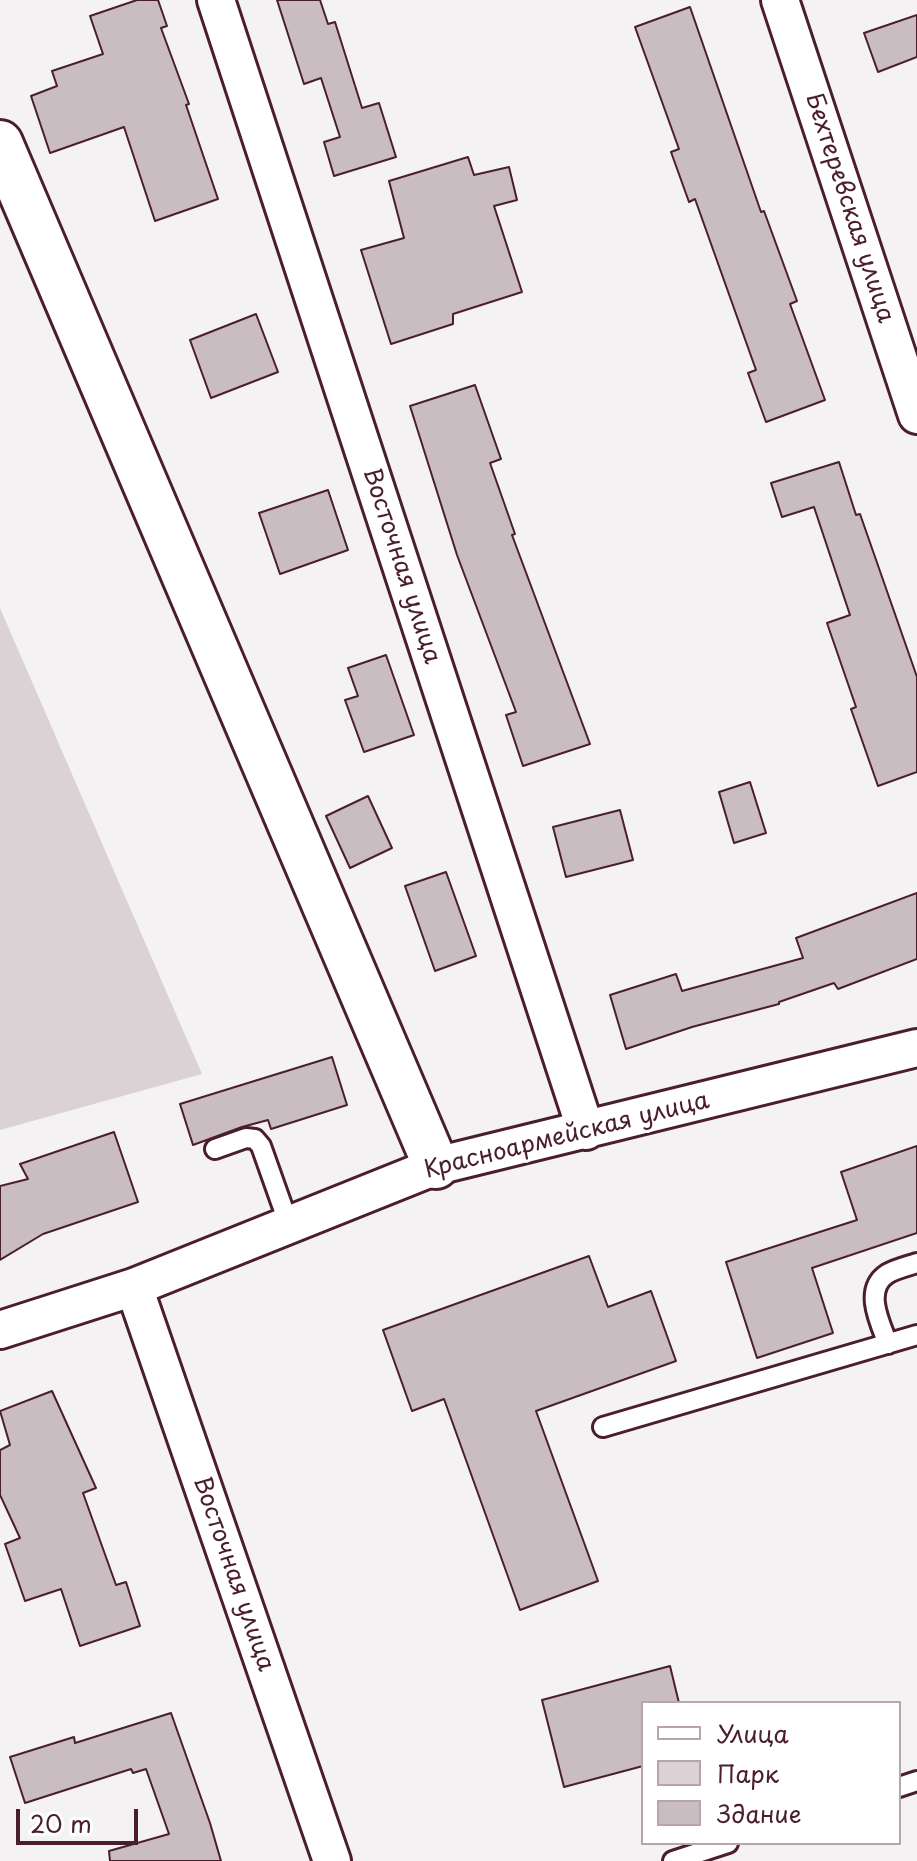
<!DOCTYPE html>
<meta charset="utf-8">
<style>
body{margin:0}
#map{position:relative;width:917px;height:1861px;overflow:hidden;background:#f4f2f2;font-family:"Playpen Sans",sans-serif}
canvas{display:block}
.legend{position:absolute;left:641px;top:1701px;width:260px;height:144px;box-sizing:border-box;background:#fff;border:2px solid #b7a5aa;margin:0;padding:10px 14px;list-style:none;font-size:24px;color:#4a1f2b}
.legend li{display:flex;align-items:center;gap:16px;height:40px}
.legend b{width:40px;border:2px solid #b7a5aa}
.scale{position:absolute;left:16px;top:1809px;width:122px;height:36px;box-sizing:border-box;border:4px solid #4a1f2b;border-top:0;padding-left:10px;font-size:24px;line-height:28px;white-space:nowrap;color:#4a1f2b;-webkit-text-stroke:6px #fff;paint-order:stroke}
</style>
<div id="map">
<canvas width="917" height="1861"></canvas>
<ul class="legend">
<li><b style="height:10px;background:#fff"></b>Улица</li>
<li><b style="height:22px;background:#dbd2d5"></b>Парк</li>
<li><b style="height:22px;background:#cabdc1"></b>Здание</li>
</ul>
<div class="scale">20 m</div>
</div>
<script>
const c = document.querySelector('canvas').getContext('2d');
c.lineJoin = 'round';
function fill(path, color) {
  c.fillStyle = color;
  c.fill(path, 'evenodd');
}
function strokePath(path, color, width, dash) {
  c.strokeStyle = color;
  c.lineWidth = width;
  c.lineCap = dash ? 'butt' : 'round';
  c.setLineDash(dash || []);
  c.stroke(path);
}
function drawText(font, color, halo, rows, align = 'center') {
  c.font = font + ' "Playpen Sans",sans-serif';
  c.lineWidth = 6;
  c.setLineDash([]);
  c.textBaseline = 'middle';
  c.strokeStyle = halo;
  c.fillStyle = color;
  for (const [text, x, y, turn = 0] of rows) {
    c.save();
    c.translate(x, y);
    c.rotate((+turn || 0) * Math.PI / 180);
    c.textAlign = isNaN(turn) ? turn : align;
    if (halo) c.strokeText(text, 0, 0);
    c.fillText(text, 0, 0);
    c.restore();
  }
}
fill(new Path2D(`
 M0,608L202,1074L0,1130Z`), '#dbd2d5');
const building = new Path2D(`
 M137,0H158L167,26L161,28L189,104L186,105L218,199L155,221L124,127L50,153L31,96L57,86L52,71L103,54L90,16Z
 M277,0H320L328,24L335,22L362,108L379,103L396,157L334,176L324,142L340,137L321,78L304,84Z
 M690,7L761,212L764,211L797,301L790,304L825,400L766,422L748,373L756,370L695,199L689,202L671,152L679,149L635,27Z
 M917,15V57L878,72L864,33Z
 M468,157L474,175L509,167L517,200L494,206L522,292L453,314V324L391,344L361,250L404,238L389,181Z
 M256,314L278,372L211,398L190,340Z
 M475,385L501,459L490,463L515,534L512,535L590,744L523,766L506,715L516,712L457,555L410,406Z
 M839,462L856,515L860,514L917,677V772L878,786L851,709L856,707L827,623L850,615L814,507L782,517L771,483Z
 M328,490L348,550L280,574L259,513Z
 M386,655L414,735L364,752L345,700L358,696L348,668Z
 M750,782L766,833L734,843L719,792Z
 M368,796L392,848L350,868L326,816Z
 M620,810L633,860L566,877L553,827Z
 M446,872L476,956L435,971L405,886Z
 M917,893V959L838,989L834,983L779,1002V1004L692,1027L626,1049L610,995L676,974L682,991L803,958L796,938Z
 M332,1057L347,1105L271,1129L268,1120L242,1127L193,1145L180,1104Z
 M114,1132L138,1202L43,1234L0,1260V1186L28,1179L20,1164Z
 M917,1146V1233L812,1268L833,1333L757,1358L726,1262L857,1220L841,1172Z
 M589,1256L608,1307L651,1291L676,1361L536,1411L598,1581L520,1610L444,1399L412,1411L383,1330Z
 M52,1391L96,1488L83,1493L116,1585L126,1582L140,1626L80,1646L61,1589L25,1601L5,1544L20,1538L0,1495V1450L10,1445L0,1411Z
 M670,1666L679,1703H643V1766L564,1787L542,1700Z
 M171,1713L210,1823L221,1861H110L109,1851L169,1834L146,1769L133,1773L131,1769L25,1803L10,1757L74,1737L75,1743Z`);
fill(building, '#cabdc1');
strokePath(building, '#4a1f2b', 2);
const lane = new Path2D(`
 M215,1149L246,1138L255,1139L261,1146L289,1225
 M888,1344C880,1323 863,1290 887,1274C895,1269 908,1266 917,1263
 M603,1427L917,1335
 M899,1787L917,1781
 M673,1861L728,1843`);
const street = new Path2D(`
 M216,0L586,1131
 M780,0L917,415
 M134,1287L332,1861
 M0,1330L134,1287L436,1166L917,1048`);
const secondary = new Path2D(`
 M0,143L436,1166`);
strokePath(lane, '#4a1f2b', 24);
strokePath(street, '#4a1f2b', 42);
strokePath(secondary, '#4a1f2b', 50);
strokePath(lane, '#fff', 18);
strokePath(street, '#fff', 36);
strokePath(secondary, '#fff', 44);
drawText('24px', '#4a1f2b', '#fff', [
 ["Бехтеревская улица",849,208,72],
 ["Восточная улица",401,566,72],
 ["Красноармейская улица",567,1136,-14],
 ["Восточная улица",233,1574,71]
]);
</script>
